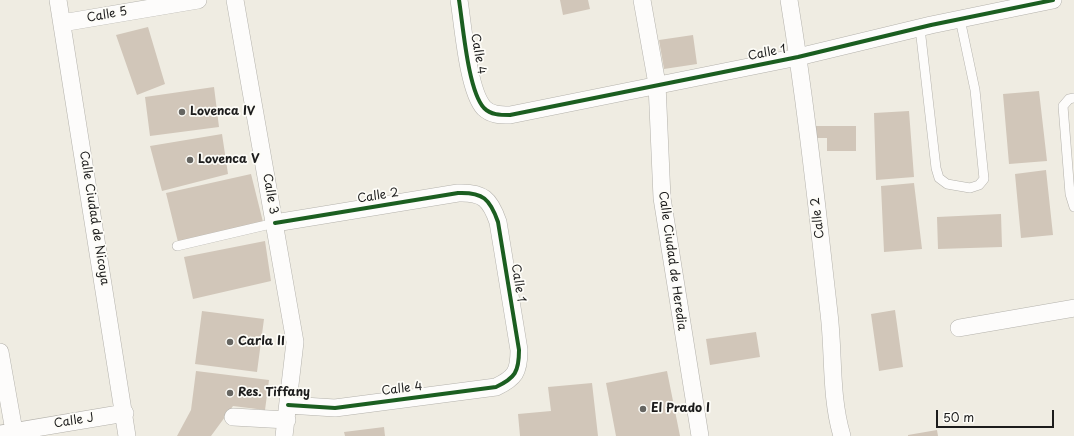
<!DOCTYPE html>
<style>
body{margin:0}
#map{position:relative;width:1074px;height:436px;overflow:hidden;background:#efece2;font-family:"Playpen Sans",sans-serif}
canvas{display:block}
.scale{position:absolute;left:936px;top:410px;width:118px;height:18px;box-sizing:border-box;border:2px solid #1c1c1c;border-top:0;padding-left:5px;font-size:12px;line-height:14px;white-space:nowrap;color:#1c1c1c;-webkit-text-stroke:3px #fdfcf7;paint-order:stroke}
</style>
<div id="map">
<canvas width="1074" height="436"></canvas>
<div class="scale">50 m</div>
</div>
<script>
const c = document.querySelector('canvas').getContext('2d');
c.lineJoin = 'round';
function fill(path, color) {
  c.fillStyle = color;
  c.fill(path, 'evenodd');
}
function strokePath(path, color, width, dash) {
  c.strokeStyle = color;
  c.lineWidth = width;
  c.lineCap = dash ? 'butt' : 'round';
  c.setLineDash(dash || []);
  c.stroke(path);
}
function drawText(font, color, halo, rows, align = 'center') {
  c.font = font + ' "Playpen Sans",sans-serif';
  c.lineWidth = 3.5;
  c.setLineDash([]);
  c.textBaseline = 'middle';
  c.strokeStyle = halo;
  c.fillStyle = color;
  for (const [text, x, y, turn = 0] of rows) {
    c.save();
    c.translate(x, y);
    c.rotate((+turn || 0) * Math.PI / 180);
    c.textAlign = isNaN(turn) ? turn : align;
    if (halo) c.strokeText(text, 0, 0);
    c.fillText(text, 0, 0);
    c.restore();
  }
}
fill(new Path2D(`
 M560,0H588L590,9L563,15Z
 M148,27L165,84L137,95L116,35Z
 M693,35L697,64L664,69L659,40Z
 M214,87L219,127L150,136L145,97Z
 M1039,91L1047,161L1009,164L1003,94Z
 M909,111L914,177L876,180L874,113Z
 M814,126H856V151H827V138H814Z
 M222,134L228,174L162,191L150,146Z
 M1046,170L1053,235L1021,238L1015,174Z
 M251,174L263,222L178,242L166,193Z
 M914,183L922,249L884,252L881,186Z
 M1001,214L1002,247L938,249L937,217Z
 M265,241L271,281L193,299L184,257Z
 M895,310L903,367L879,371L871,314Z
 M202,311L264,319L257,372L195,364Z
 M756,332L760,357L710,365L706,339Z
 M196,371L269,380L265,410L233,406L211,436H177L191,410Z
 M667,371L680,436H616L606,383Z
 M592,383L598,436H520L518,414L551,411L548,387Z
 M384,427L385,436H345L344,432Z
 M937,430L938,436H908V435Z`), '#d1c6b9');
const lane = new Path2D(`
 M920,28L936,168L939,178L947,184L970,188L979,185L984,179L975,90L960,19
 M1074,98L1069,99L1063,106L1070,194L1074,207
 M177,246L275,223`);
const street = new Path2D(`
 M58,0L127,436
 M235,0L295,342L284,436
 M459,0C463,25 468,91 484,108C491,115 500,115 510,115L798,57L931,25L1053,0
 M642,0L657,84L662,198L700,436
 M789,0C806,104 817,208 829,313C834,353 830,396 842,436
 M62,23L198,0
 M275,223L458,193C483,192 490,199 498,222L519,350C519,372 515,378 496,387L335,408L288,405
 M959,328L1074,308
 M0,352L14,431
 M233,417L287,420
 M0,434L125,413`);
strokePath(lane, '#b4b2ac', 10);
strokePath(street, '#b4b2ac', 18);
strokePath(lane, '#fdfcfb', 9);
strokePath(street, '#fdfcfb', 17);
strokePath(new Path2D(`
 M459,0C463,25 468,91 484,108C491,115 500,115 510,115L798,57L931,25L1053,0
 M275,223L458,193C483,192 490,199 498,222L519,350C519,372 515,378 496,387L335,408L288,405`), '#1b5e20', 4);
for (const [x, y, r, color] of [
 [182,112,4,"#666561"],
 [190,160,4,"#666561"],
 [230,342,4,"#666561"],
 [230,393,4,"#666561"],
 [643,409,4,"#666561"]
]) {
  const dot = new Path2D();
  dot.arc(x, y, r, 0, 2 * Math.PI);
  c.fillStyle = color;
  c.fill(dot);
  strokePath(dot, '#fdfcf7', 1.5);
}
drawText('12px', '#1c1c1c', '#fdfcf7', [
 ["Calle 5",107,15,-10],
 ["Calle 1",767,53,-11],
 ["Calle 4",478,54,80],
 ["Calle 3",270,194,80],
 ["Calle 2",378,196,-9],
 ["Calle Ciudad de Nicoya",94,218,81],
 ["Calle 2",818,218,-97],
 ["Calle Ciudad de Heredia",672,261,82],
 ["Calle 1",518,283,81],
 ["Calle 4",402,389,-7],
 ["Calle J",74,421,-9]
]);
drawText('bold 12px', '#1c1c1c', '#fdfcf7', [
 ["Lovenca IV",190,112],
 ["Lovenca V",198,160],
 ["Carla II",238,342],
 ["Res. Tiffany",238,393],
 ["El Prado I",651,409]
], 'left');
</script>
